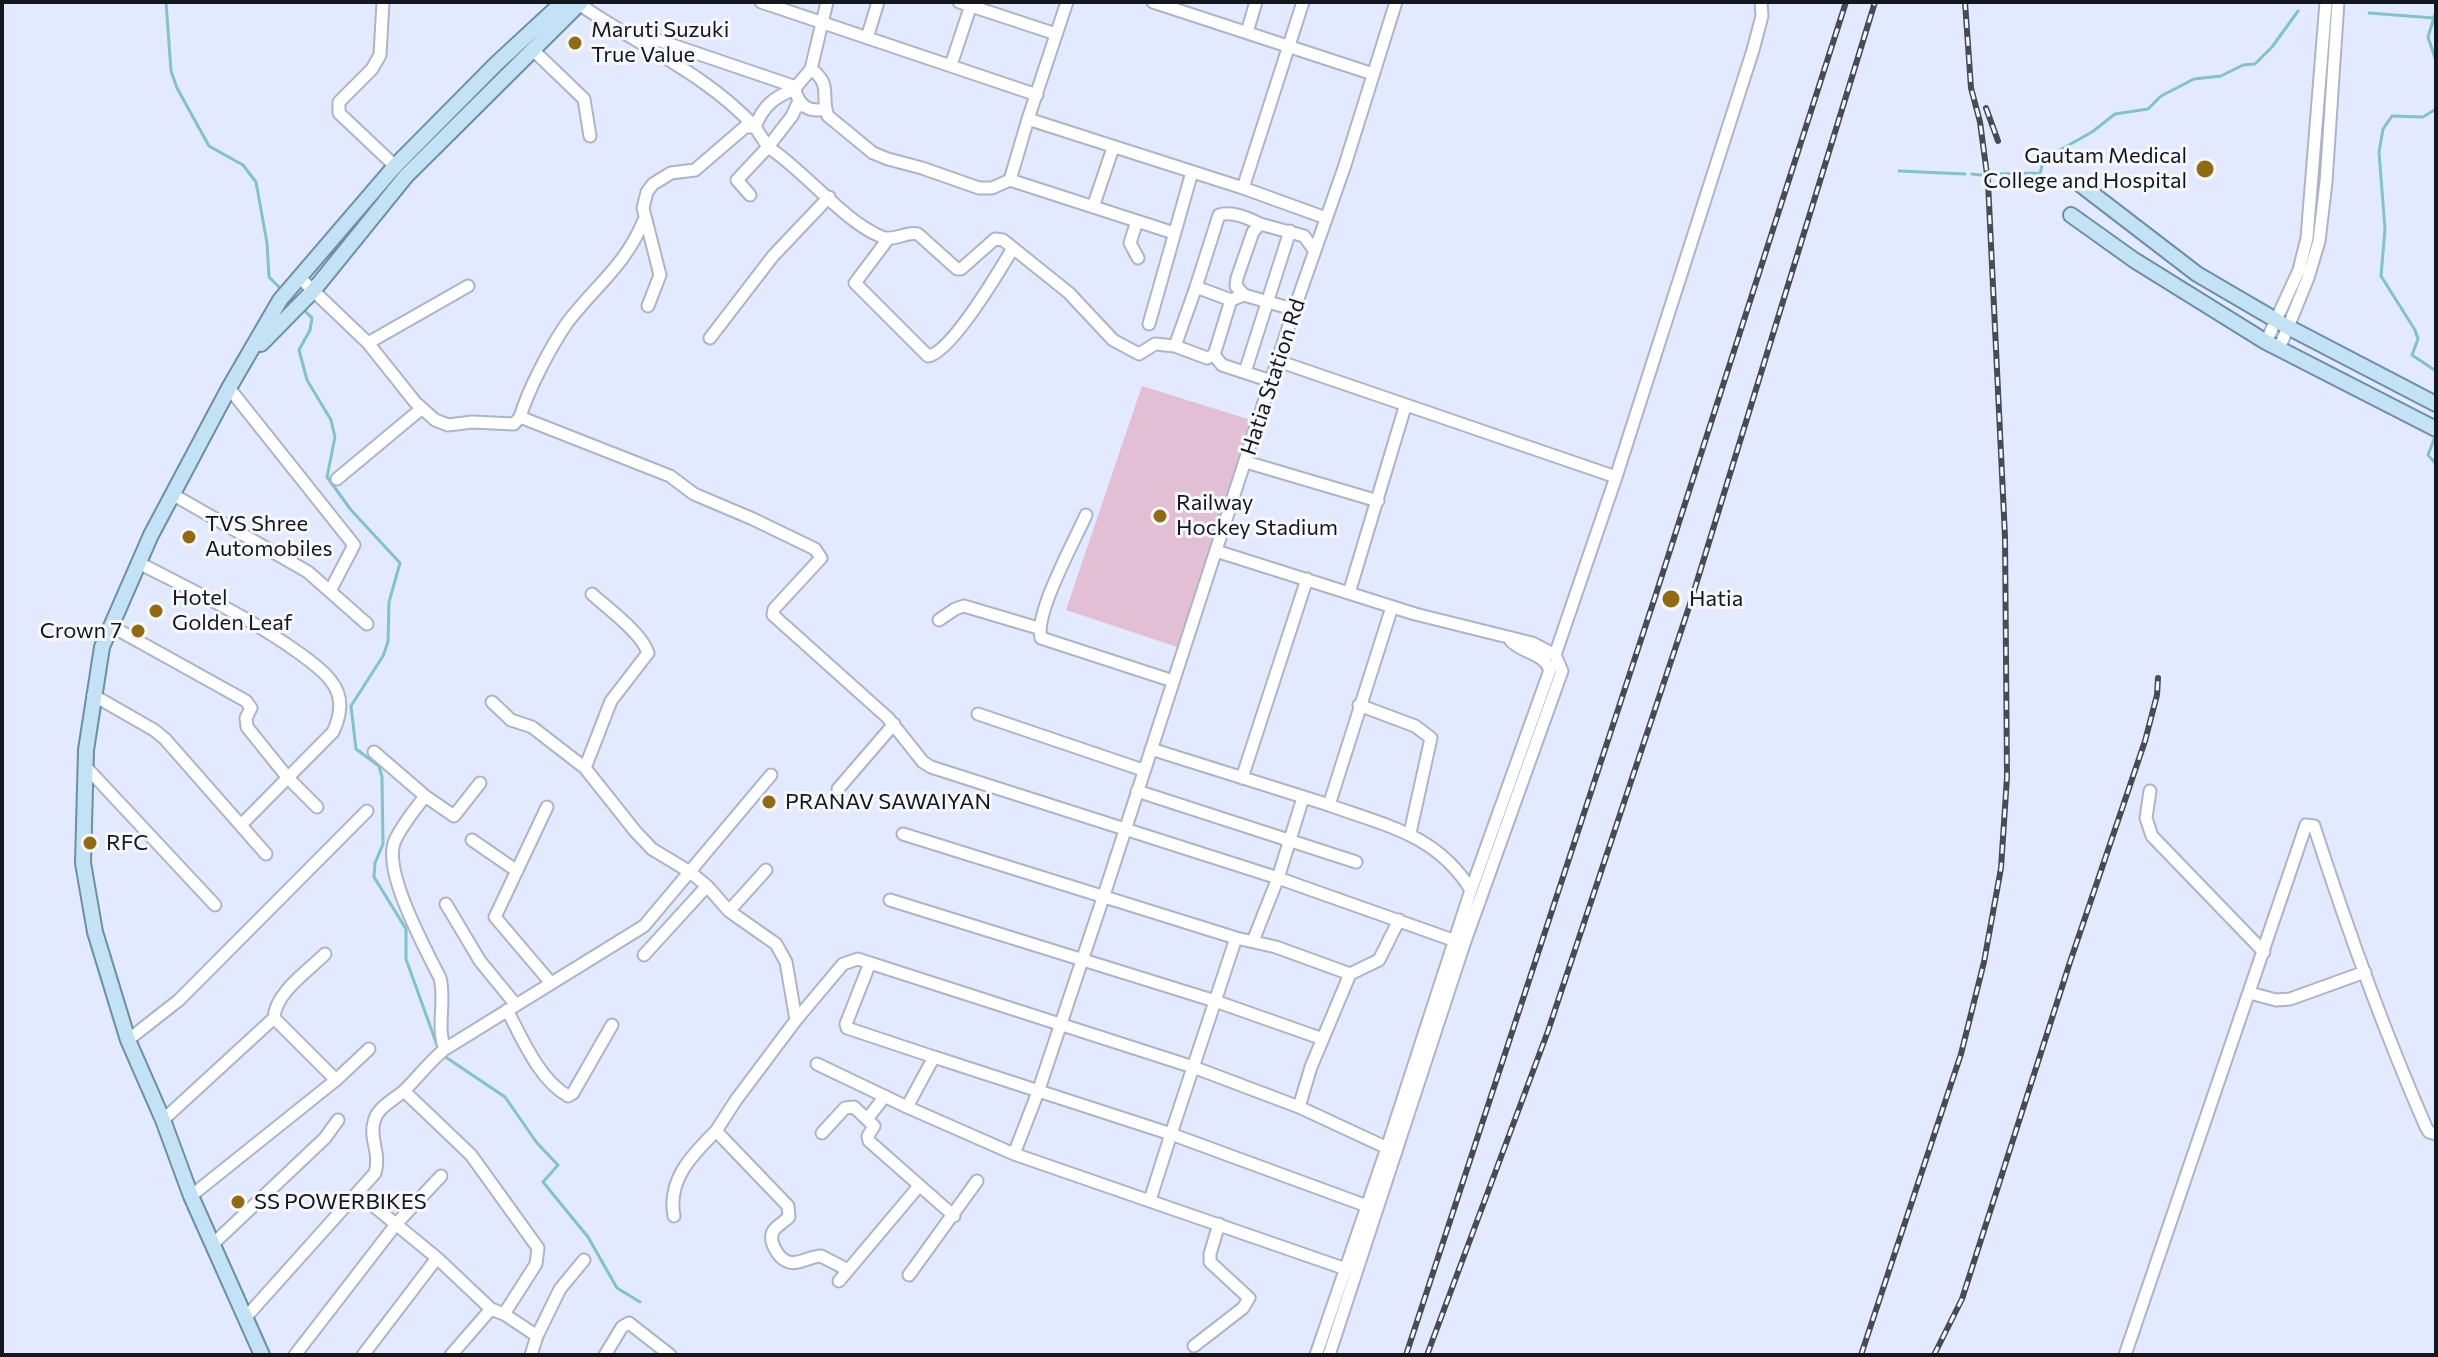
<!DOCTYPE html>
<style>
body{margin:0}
#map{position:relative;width:2438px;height:1357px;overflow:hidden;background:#e3eaff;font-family:Commissioner,sans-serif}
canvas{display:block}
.frame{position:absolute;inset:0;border:4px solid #15171e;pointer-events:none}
</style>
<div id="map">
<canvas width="2438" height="1357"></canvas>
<div class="frame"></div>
</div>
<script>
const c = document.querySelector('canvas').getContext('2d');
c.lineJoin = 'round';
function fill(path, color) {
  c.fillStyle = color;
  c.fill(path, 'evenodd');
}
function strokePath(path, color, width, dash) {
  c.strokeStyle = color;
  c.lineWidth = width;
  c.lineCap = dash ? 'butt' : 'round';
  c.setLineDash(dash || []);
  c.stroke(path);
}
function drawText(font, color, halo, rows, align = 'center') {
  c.font = font + ' Commissioner,sans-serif';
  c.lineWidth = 6;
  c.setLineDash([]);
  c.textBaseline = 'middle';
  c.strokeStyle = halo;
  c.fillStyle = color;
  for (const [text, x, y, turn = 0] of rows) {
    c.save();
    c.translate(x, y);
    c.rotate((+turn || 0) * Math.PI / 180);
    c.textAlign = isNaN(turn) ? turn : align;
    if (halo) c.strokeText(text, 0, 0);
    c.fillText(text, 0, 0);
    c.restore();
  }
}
fill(new Path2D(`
 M1142,386L1254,421L1177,647L1066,610Z`), '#e2bfd5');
strokePath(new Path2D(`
 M166,2L171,71L177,88L209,146L243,165L256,182L267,243L269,277L281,289
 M2436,11L2428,37L2436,61
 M2369,13L2434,18
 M2436,109L2423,117L2392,116L2383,129L2379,152L2385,229L2381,276L2415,330L2418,339L2412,355L2436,371
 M1899,171L1965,174
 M1972,174L1981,175
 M1996,174L2040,173L2044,159L2092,132L2115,114L2148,109L2161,96L2194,79L2221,76L2243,65L2255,64L2272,47L2298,11
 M302,308L312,318L310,330L299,350L307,380L331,420L335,437L327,477L351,510L400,563L389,602L388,642L383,656L351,706L356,749L379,766L382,777L383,844L375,863L374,877L406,929V959L438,1048
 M2434,439L2428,455L2436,464
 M444,1056L505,1097L537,1143L558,1165L543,1182L588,1237L617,1288L640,1302`), '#7ec4c9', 3);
const minor = new Path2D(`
 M383,2L380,55L372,69L339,102V113L395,166
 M761,2L1037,95
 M959,2L1056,34
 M1067,2L1028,119L1243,188L1326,218
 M1153,2L1373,74
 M579,4C638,45 705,73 755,127C763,106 774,97 795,89C798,105 809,113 825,109
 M1247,32L1256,2
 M643,35L796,87L811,69L827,2
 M867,38L878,2
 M532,49L584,99L590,136
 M951,65L972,2
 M811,69C833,85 820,96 828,116L873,153L888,159L922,168L979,188H992L1010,180L1028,119
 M1010,180L1174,233
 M1243,188L1303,2
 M750,195L737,180L768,147C805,171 844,222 882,237C894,242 906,231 918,234L957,269H961L995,239L1003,240L1069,293L1113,340L1139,354L1155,344L1175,346
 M1093,207L1113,148
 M1137,221L1130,243L1138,258
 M888,239L855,283L928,356C951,353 1000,270 1013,248
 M299,277L368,343L415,402L435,420L448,425L472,422L514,424L520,417L670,476L694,494L753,519L815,549L821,558L774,609L773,615L888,718L923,762L931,767L1278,878L1464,944
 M1196,287L1219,215C1233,211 1248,218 1260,224
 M1244,295L1236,286L1237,278L1253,232L1260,224L1304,236L1314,250
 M648,306L660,275L643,208L647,192L653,184L671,173L695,170L745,127H755L768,147L792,116L797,105L802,106
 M1149,324L1192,172
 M710,338L773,256L829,197
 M2266,342L2299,270L2307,238L2326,2
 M368,343L468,286
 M2279,349L2308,278L2319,241L2326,182L2338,2
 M1214,355L1207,358L1175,346L1196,287L1231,300
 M1278,361L1616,477
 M1245,372L1290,231
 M1271,381L1222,365L1214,355L1231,300L1244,295L1289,308L1293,313
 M229,388L354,545L330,591
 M520,417C528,390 551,346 567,323C596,285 625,266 644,220
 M1246,462L1378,501
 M337,479L421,409
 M172,494L308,572L367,624
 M1086,515C1075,540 1034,614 1041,638L1173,681
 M1216,551L1415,614L1532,643L1555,655L1562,671L1464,944L1329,1355
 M139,563C193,591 249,617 299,653C310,661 323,670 331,681C344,697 341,715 333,732L241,825
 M1349,593L1405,407
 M592,594C607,608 642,633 648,653L611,701L585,768L635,831L652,849L690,872L707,886L729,911L776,944L786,962L796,1020
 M939,620L955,609L964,606L1038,628
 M111,626L246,701L251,708L246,718L247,727L288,778L317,807
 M1555,655L1616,477L1753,50L1762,16L1761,2
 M93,695L154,730L165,739L266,854
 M492,702L511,720L532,727L585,768
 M1359,705L1415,726L1431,738L1410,833
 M978,714L1143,770
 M1151,749L1329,805L1392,607
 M374,752L425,796L454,816L480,783
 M86,767L215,905
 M1242,778L1307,579
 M838,789L894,724
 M1137,791L1356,862
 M2150,791L2146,818L2152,836L2264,952
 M425,796C415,810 400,827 394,843C384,874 426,950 440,978C446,1001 436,1027 445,1049
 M1329,805C1386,826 1436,834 1471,890
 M547,807L495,917L551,983
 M903,834L1236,938
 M472,840L517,871
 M890,900L1215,1001L1323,1039
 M446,904L480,961L516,1005
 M729,911L766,870
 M1253,941L1278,878L1303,798
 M325,954C308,971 275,993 274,1018L336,1080
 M644,955L707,886
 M1350,974L1379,960L1399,920
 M2250,993L2276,1000L2290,999L2365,972
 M507,1010C522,1038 539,1080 568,1096L573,1093L612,1025
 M128,1040L179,1000L367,811
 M934,1057L847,1028L846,1024L870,963L1193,1067L1299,1107
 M817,1064L907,1107
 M404,1091L471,1155L538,1248L536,1264L504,1314
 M868,1118L885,1096
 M163,1120L274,1018
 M822,1133L845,1108L854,1107L874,1126L868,1136L869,1141L954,1216
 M1014,1154L907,1107L934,1057L1171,1134L1236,938L1276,947L1350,974L1311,1067L1299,1107L1396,1152
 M358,1193L437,1258L363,1355
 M191,1196L336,1080L369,1049
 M1150,1200L1171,1134L1367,1206
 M674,1216C667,1180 692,1155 716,1131
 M213,1244L325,1138L338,1120
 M437,1258L491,1309
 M1346,1269L1014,1154L1038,1092L1104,895L1293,313L1344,168L1396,2
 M848,1270L821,1256C811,1256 798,1265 789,1262C778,1259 767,1240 774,1230C778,1225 785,1221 789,1217L788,1206L716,1131L736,1100L796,1020L843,964L858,959L870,963
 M909,1275L977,1181
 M839,1281L919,1186
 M246,1317L375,1173C381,1153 369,1139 374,1122C377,1107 394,1100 405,1090C419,1076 430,1061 445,1049L644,926L771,775
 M537,1336L560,1289L584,1260
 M1194,1346L1243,1308L1249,1298L1210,1262V1254L1219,1224
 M295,1355L397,1223L441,1176
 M451,1355L491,1309L504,1314L537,1336L531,1355
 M605,1355L622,1327L629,1323L670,1355
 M1316,1355L1387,1148L1471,890L1550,670C1543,652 1524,654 1511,641
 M2125,1355L2306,825L2314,826C2347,928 2383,1029 2426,1127L2429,1132L2436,1134`);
const major = new Path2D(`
 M2081,185L2197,274L2286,326L2436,404
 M2071,215L2134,260L2266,342L2436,429
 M261,344L313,291L406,176L581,2
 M262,1355L191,1196L163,1120L128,1040L95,932L83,863L86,750L102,647L151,535L229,388L280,300L395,166L497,63L563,2`);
strokePath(minor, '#aeb4c8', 15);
strokePath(major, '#6d8fa6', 18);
strokePath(minor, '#fff', 11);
strokePath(major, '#c4e2f5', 14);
const rail = new Path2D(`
 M1986,108L1998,141
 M1406,1355L1656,594L1846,2
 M1427,1355L1548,1031L1690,604L1875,2
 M1861,1355L1961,1054L1984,962L2001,868L2007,777L2005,537L1988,182L1980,122L1971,88L1965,2
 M1934,1355L1962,1299L2070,962L2145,741L2157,695L2158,678`);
strokePath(rail, '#484b56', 6);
strokePath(rail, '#f6f8fc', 3, [9]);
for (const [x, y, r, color] of [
 [575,43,8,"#906b11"],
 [2205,169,10,"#906b11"],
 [1160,516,8,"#906b11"],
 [189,537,8,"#906b11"],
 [1671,599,10,"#906b11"],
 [156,611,8,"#906b11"],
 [138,631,8,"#906b11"],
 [769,802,8,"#906b11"],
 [90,843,8,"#906b11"],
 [238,1202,8,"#906b11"]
]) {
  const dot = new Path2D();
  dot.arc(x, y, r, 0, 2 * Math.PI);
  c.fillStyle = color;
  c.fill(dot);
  strokePath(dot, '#f6f8fc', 3);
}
drawText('22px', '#15171e', '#f6f8fc', [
 ["Maruti Suzuki",591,30],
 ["True Value",591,55],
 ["Gautam Medical",2187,156,"right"],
 ["College and Hospital",2187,181,"right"],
 ["Railway",1176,503],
 ["Hockey Stadium",1176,528],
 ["TVS Shree",205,524],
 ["Automobiles",205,549],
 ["Hotel",172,598],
 ["Golden Leaf",172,623],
 ["Hatia",1689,599],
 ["Crown 7",122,631,"right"],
 ["PRANAV SAWAIYAN",785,802],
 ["RFC",106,843],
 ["SS POWERBIKES",254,1202]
], 'left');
drawText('22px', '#15171e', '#f6f8fc', [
 ["Hatia Station Rd",1273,377,-72]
]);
</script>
